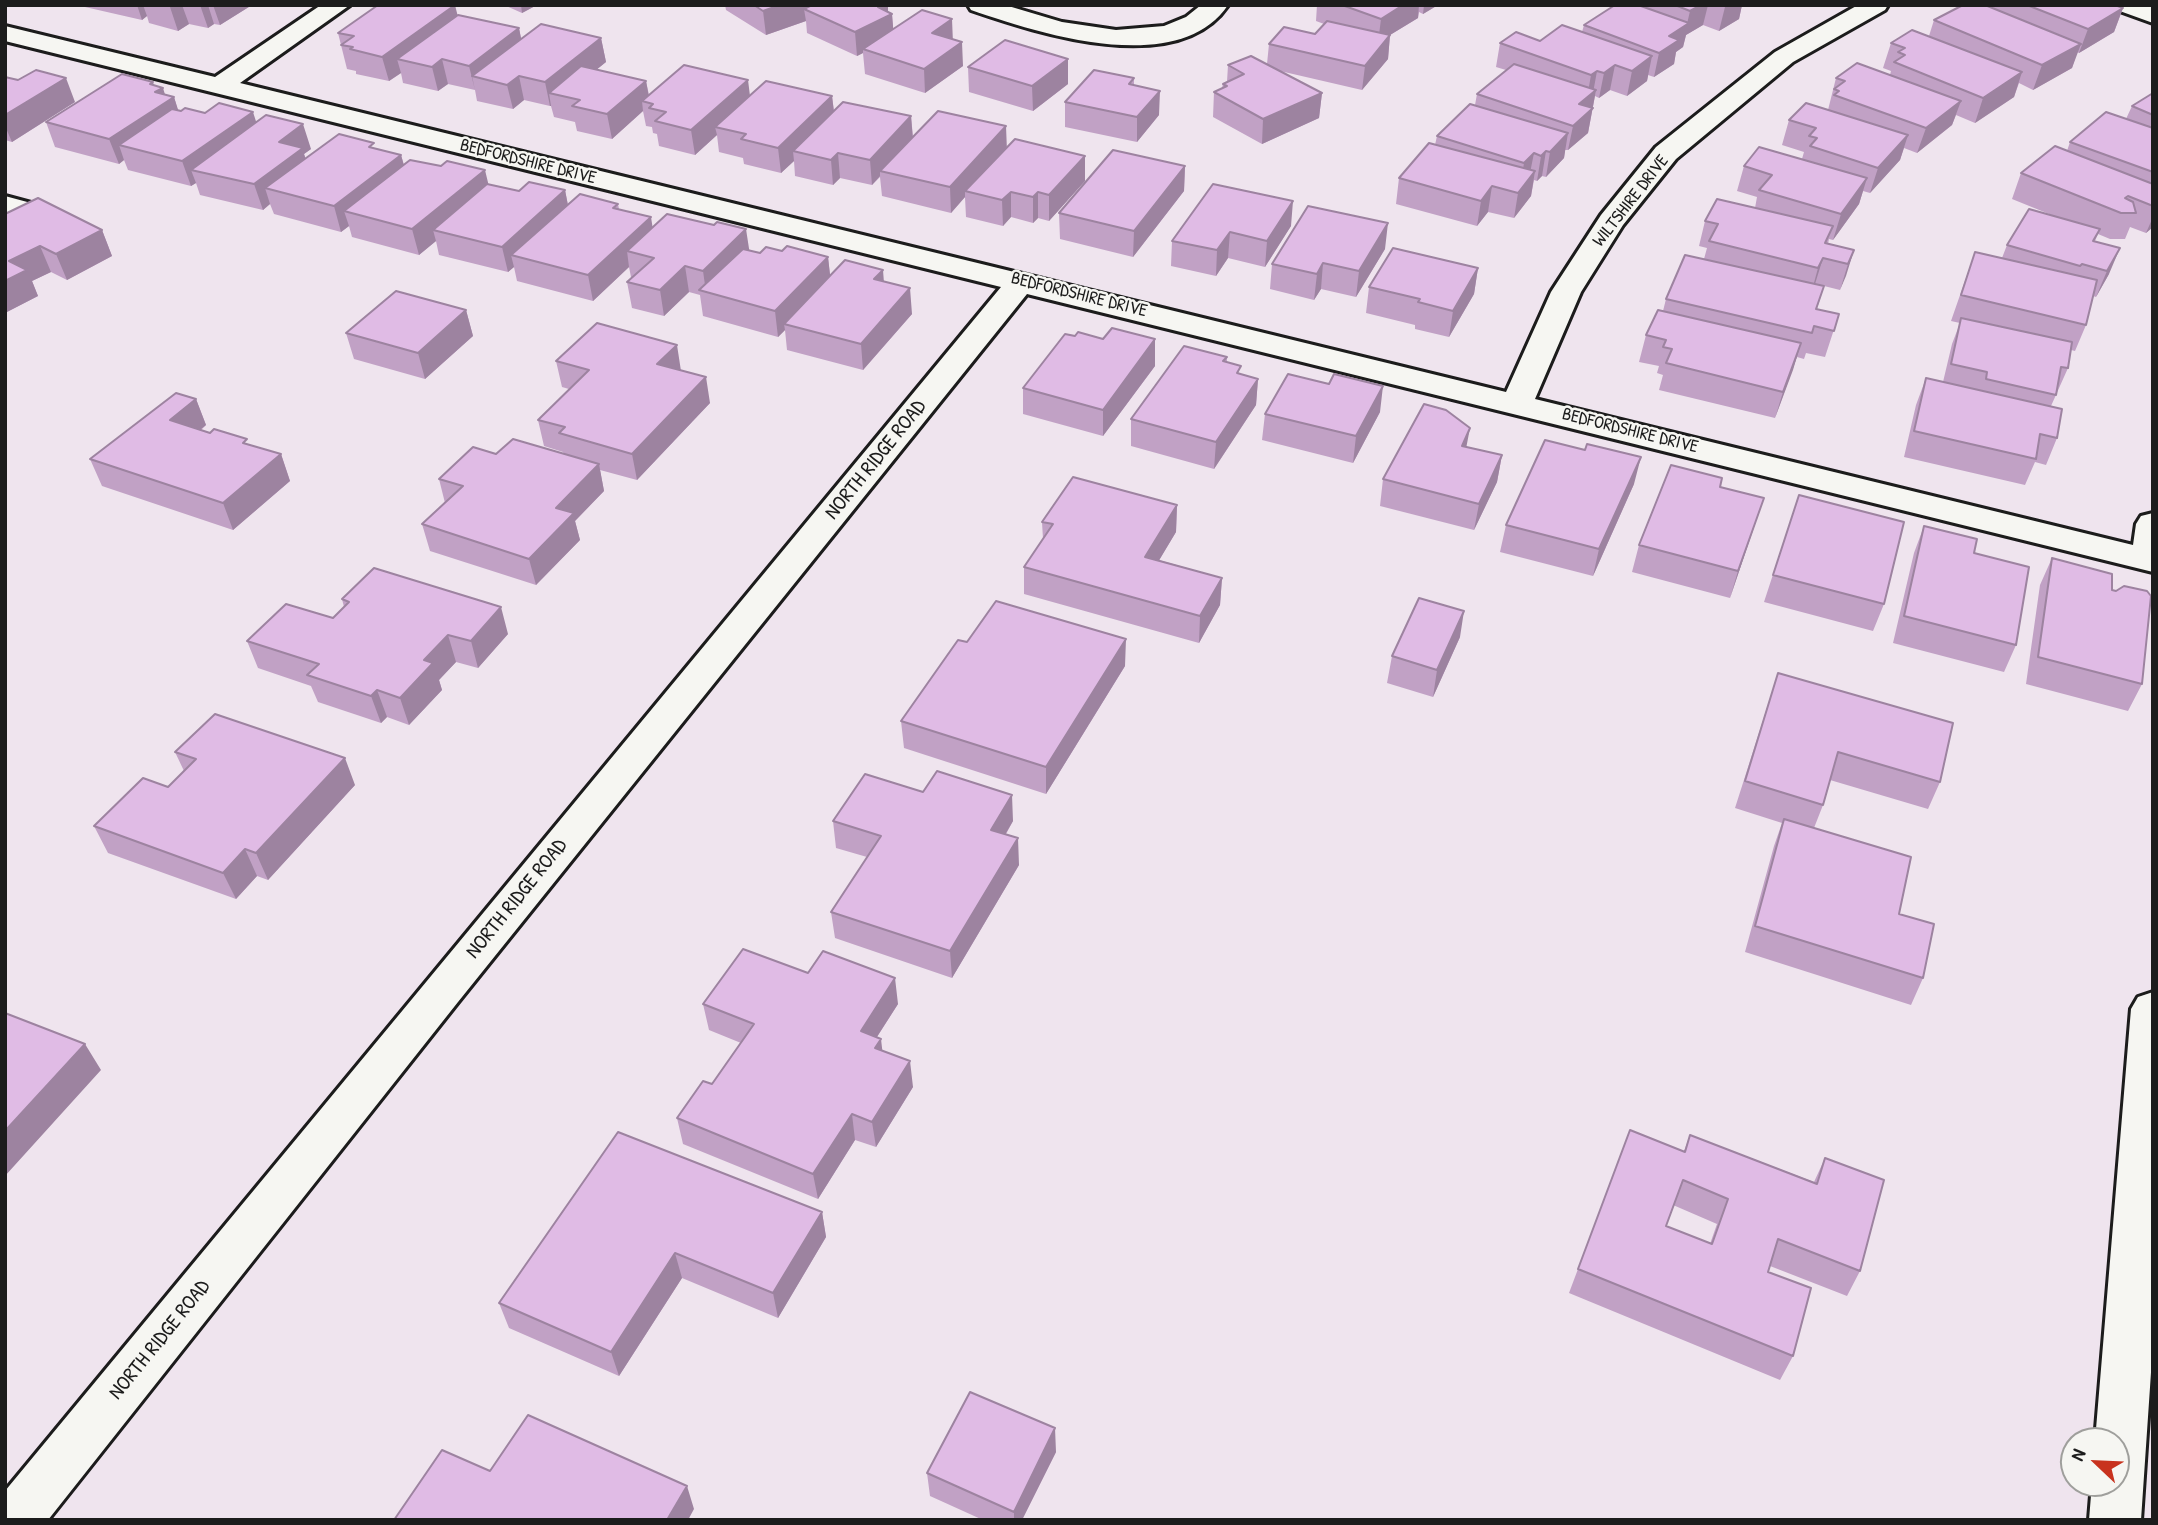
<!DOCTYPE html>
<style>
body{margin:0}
#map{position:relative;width:2158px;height:1525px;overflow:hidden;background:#efe4ee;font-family:"Patrick Hand",sans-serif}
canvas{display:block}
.frame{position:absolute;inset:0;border:7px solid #1c1c1c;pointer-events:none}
.north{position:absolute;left:2060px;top:1427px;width:70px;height:70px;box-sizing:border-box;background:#f6f6f2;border:2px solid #9f9f9c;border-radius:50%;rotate:293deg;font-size:19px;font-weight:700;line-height:28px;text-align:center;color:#1c1c1c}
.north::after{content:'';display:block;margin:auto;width:24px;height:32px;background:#c8321e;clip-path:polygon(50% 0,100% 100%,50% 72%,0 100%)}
</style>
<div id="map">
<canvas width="2158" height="1525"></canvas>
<div class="frame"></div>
<div class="north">N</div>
</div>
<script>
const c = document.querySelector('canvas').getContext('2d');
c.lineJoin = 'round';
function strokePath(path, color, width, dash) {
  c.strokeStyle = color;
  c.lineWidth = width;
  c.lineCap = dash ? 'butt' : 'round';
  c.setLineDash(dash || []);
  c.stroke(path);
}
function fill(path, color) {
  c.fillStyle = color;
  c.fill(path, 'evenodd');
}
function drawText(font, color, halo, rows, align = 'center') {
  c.font = font + ' "Patrick Hand",sans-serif';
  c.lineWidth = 5;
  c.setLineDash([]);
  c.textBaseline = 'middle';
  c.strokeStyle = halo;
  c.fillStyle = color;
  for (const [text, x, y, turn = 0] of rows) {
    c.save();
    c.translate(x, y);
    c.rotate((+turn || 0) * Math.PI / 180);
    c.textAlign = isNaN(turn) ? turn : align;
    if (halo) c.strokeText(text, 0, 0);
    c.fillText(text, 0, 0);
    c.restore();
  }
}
const minor = new Path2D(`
 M321,5H350L240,83L1506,392L1551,292L1601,215L1656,147L1775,52L1858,5H1888L1885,10L1793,62L1676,159L1623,225L1581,292L1535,399L2133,545L2136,524L2141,516L2153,513V572L1027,294L458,1002L48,1520H5V1491L1001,287L5,41V26L215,77Z
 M968,5H1005L1062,22L1116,30L1164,26L1186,17L1201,5H1228C1178,79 1038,33 971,10Z
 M2114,5L2153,7V23L2117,10Z
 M5,196L31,203L35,209L31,215L21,218L5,213Z
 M2153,992V1343L2141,1520H2089L2092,1483H2116V1441H2095L2131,1009L2138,997Z`);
strokePath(minor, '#1c1c1c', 6);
fill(minor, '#f6f6f2');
fill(new Path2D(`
 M85,5H252L220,25L214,24L208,28L189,24L178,31L149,23L147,16L142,20L85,7Z
 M504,5H537L522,13Z
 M725,5H888V12L892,14L893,29L953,39L963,66L925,93L865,74L863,53L857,56L807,33L806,21L766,35L726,10Z
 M1317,5H1438L1423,14L1419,12L1418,18L1390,35L1388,59L1362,90L1280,71L1322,93L1319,118L1262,144L1213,117L1214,92L1222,88L1223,84L1227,82L1228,65L1267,64L1269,44L1315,34L1324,24L1316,21Z
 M1615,5H1742L1739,19L1719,31L1703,25L1686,35L1683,47L1676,52L1674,64L1654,77L1648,75L1647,81L1627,96L1610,90L1599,98L1595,96L1588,133L1568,150H1565L1564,158L1546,177L1542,176L1537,181L1534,180L1531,196L1514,218L1488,212L1477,226L1396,204L1399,178L1435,145L1437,136L1475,105L1477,94L1506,70L1496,67L1500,43L1540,41L1582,32L1584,25Z
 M1986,5H2115L2123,8L2114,32L2079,53L2077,52L2072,68L2033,90L2019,83L2014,97L1975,123L1956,115L1952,125L1917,153L1904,148L1900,160L1870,193L1863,191L1859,204L1833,240L1829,239L1828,244L1854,250L1840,290L1824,286L1817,309L1839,314L1825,357L1806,353L1804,359L1797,357L1775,418L1659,390L1663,375L1657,373L1659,366L1639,362L1646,335L1663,311L1666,299L1704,259L1707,248L1699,246L1705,221L1755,208L1757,197L1737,191L1744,166L1802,159L1804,152L1782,145L1789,120L1828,110L1836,78L1890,75L1891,71L1883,68L1891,43L1929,36L1934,20Z
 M457,16L519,28L521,39L601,38L606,62L596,70L646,81L649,95L832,96L834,111L911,116L913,137L1085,156V181L1049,221L1038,218L1033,223L1011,217L1003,226L966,217L965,197L951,213L882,196L880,177L872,185L840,178L833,185L795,176L794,161L781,173L744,164L743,158L719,152L717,135L695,155L659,146L657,134L653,133L652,127L646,126L643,111L612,139L577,131L575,122L554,117L551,106H550L524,100L513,109L477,101L475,90L448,84L438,91L403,83L401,73L389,81L356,74V71L347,69L338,33Z
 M968,67L1068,84L1033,111L969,92Z
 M5,77L75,102L12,142L5,140Z
 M1134,78V85L1159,115L1137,142L1065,127V102Z
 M154,85L165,95L174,97L178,111L205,113L256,122L311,149L304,154L306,159L375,148L401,155L404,165L519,191L565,190L568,205L618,204L619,209L652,227L760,253L782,251L828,257L830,276L884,282L912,314L863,370L787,350L785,330L778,337L703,316L700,295L689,292L664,316L632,308L627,282L633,277H631L629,267L593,301L517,281L514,267L508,272L439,255L436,241L419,255L352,237L349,226L341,232L274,214L270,204L263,210L200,195L196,183L191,186L128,170L124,160L119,164L55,147L46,122Z
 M2153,93V227L2146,233L2130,227L2125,239H2110L2098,234L2095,241L2109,274L2096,297L2093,296L2086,325L2075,351L2071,350L2068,368L2051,406L2057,438L2046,465L2035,462L2025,485L1904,457L1916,405L1926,378L1943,382L1952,344L1960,323L1951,321L1975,252L2002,258L2007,245L2059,218L2012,199L2021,173L2067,151L2070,142L2126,119L2132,106Z
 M1185,166L1184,191L1133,257L1060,239L1059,213Z
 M1213,184L1291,226L1265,267L1228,258L1216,276L1171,266L1172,241Z
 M5,214L102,230L112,256L67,280L51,272L32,281L38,296L5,313Z
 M1385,249L1356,297L1321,289L1314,300L1270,289L1272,264Z
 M1478,268L1474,294L1449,337L1415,329V325L1366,313L1369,287Z
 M466,310L473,336L425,379L354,359L346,333Z
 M1075,336L1103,339H1155V366L1103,436L1023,414V388Z
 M1227,357V362L1240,374L1258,379L1256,405L1214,469L1131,446V419Z
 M556,361L681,370L710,403L637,480L600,470L604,491L575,521L580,540L536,585L430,551L422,524L445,503L439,479L496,454H564L563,452L544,446L538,420L569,389L562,387Z
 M1329,384L1380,412L1353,463L1262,440L1265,414Z
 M196,399L206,425L201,430L281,454L290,481L233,530L102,486L90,459Z
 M1502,455L1497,482L1474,530L1380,506L1383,479Z
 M1634,484L1593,576L1500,552L1506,525Z
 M1720,487L1764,498L1730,598L1632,572L1639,545Z
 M1799,495L1884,604L1873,631L1764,602Z
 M1177,505L1176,532L1159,560L1222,578L1220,605L1199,643L1024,594V567L1043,539L1042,522Z
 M1924,526L1974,553L2016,645L2004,672L1893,643L1914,553Z
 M2052,558L2112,590L2142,684L2128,711L2026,684L2040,585Z
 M342,599L508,634L478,668L456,662L439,680L442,690L409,725L387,717L381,723L318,702L311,686L258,668L247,641L333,618L344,607Z
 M1460,637L1433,697L1387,683L1392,656Z
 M967,642L1125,666L1046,794L904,748L901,721Z
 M1778,673L1940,782L1928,809L1830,780L1823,805L1814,828L1899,914L1923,978L1911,1005L1745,952L1774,846L1782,823L1735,808Z
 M175,752L355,785L268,880L257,876L236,899L108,853L94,826L168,787L184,771Z
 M833,821H1013L1006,834L1019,865L952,978L835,938L831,912L867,857L836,848Z
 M808,973L898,1004L877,1037L882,1051L913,1087L876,1147L855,1140L818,1199L683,1144L677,1118L712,1084L741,1043L709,1030L703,1004Z
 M618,1132L822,1212L826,1237L778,1318L682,1278L619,1376L509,1328L499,1303Z
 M1690,1135L1814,1182L1825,1158L1860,1271L1847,1296L1770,1266L1768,1272L1793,1356L1780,1380L1569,1293L1578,1269L1684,1151ZM1673,1205L1717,1224L1710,1244L1666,1226Z
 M1056,1452L1022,1520H983L930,1496L927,1473Z`), '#c1a1c5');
fill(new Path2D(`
 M137,5H143L147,16L142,20Z
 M172,5H182L189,24L178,31L170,7Z
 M200,5H208L214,24L208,28Z
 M213,5H252L220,25Z
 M455,5L461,29L397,59L401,73L389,81L382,57Z
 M521,5H537L522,13Z
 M780,5H819L804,9L806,21L766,35L763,11Z
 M882,5H888V15L892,14L894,38L863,49V53L857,56L855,32L878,7Z
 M1403,5H1419L1418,18L1390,35L1388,59L1362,90L1365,66L1378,43L1381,19Z
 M1424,5H1438L1423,14Z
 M1701,5H1708L1703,25L1686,35L1683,47L1676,52L1674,64L1654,77L1659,53L1669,36L1687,24L1690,11Z
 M1728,5H1742L1739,19L1719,31L1725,7Z
 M2123,8L2114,32L2079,53L2088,29Z
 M952,19L953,43L932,33Z
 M519,28L524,53L472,76L475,90L469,66Z
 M601,38L606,62L564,96L549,93L551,106H550L545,82Z
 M962,42L963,66L925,93L924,69Z
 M2081,44L2072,68L2033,90L2042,65Z
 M1652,56L1647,81L1627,96L1632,71Z
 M442,59L448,84L438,91L432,67Z
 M1068,59V84L1033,111L1032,86Z
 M1615,65L1610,90L1599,98L1604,73Z
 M1597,71L1593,93L1596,90L1588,133L1568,150L1573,126L1579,104L1587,98L1591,75Z
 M2022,72L2014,97L1975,123L1983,98Z
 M519,76L524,100L513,109L507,85Z
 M66,78L75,102L12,142L5,126V115Z
 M748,80L751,104L715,127L717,135L695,155L691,130Z
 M646,81L650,103L642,101L643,111L612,139L607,114Z
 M153,82L156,92L163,88L167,101L174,97L182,122L119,145L124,160L119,164L109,139L150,84Z
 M1160,91L1159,115L1137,142V117Z
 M1322,93L1319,118L1262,144L1263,119Z
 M832,96L835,121L793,151L794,161L781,173L778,148Z
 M1961,101L1952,125L1917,153L1926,128Z
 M253,112L261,137L191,170L196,183L191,186L182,161Z
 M911,116L913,141L880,171V176L872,185L870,160Z
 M303,124L311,149L304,154L310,173L265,188L270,204L263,210L254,184L279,142Z
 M1006,126L1007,151L965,191V197L951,213L950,187Z
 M1568,133L1564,158L1546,177L1550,152Z
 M1908,135L1900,160L1870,193L1878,168Z
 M1546,151L1542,176L1537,181L1541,156Z
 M838,153L840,178L833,185L831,160Z
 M1534,153L1529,178L1520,188L1524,163Z
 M401,155L408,180L344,211L349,226L341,232L334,206Z
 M1085,156V181L1049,221V195Z
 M1185,166L1184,191L1133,257L1134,231Z
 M485,170L491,195L433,230L436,241L419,255L412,229Z
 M1535,171L1531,196L1514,218L1518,193Z
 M1867,178L1859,204L1833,240L1841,214Z
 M1492,186L1488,212L1477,226L1481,201Z
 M565,190L570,216L511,255L514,267L508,272L502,247Z
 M1011,192V217L1003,226L1002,200Z
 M1038,192V218L1033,223V197Z
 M1293,201L1291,226L1265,267L1267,241Z
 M651,217L655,243L627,251L629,267L593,301L588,275Z
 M2153,217V227L2146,233Z
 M1388,223L1385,249L1356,297L1359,271Z
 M746,229L750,255L706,292L703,271Z
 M102,230L112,256L67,280L56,254Z
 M1230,232L1228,258L1216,276L1217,250Z
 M40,246L51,272L32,281L38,296L5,313V281L9,261Z
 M2120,248L2109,274L2096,297L2107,271Z
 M1854,250L1846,276L1840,290L1848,264Z
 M828,257L831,283L784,324L785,330L778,337L775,311Z
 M1823,258L1815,284L1811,294L1818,268Z
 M1323,263L1321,289L1314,300L1317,274Z
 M685,266L689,292L664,316L660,290Z
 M1478,268L1474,294L1449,337L1453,311Z
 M883,270L885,296L874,279Z
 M910,288L912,314L863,370L861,344Z
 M466,310L473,336L425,379L418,353Z
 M1155,339V366L1103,436V410Z
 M1801,343L1793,370L1775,418L1783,392Z
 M677,345L681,371L657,364Z
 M706,377L710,403L637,480L632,454Z
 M1258,379L1256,405L1214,469L1216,442Z
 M1383,386L1380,412L1353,463L1356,436Z
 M196,399L206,425L180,446L170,420Z
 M1470,428L1465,454L1462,446Z
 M281,454L290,481L233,530L223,503Z
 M1502,455L1497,482L1474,530L1479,504Z
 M1641,457L1634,484L1593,576L1599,549Z
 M599,464L604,491L575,521L580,540L536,585L529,559L556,508Z
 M1764,498L1755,524L1730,598L1738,571Z
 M1177,505L1176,532L1145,584V557Z
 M1222,578L1220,605L1199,643L1200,616Z
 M501,607L508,634L478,668L471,641Z
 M1464,611L1460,637L1433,697L1437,670Z
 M448,635L456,662L439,680L442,690L409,725L400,698L424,660Z
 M1126,639L1125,666L1046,794V767Z
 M377,690L387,717L381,723L371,696Z
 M345,758L355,785L268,880L256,853Z
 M1012,795L1013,821L992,857L991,830Z
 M1018,838L1019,865L952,978L950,951Z
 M245,849L257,876L236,899L223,873Z
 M895,978L898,1004L864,1057L861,1031Z
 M881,1039L884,1065L875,1048Z
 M85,1044L101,1070L5,1176V1131Z
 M910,1061L913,1087L876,1147L872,1122Z
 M852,1114L855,1140L818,1199L813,1174Z
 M822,1212L826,1237L778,1318L773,1293Z
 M675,1253L682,1278L619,1376L611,1352Z
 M1055,1428L1056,1452L1022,1520H1014V1512Z
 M687,1486L694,1509L688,1520H667Z`), '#9d83a0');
const building = new Path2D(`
 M378,5H455L382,57L350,49L353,47L341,45L354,36L338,33Z
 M754,5H780L763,11Z
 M812,5H882L878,7L892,14L855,32L804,9Z
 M1342,5H1403L1381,19Z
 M1615,5H1638L1689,23L1669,36L1679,40L1659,53L1584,25Z
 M1675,5H1701L1690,11Z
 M1963,5H1985L2081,44L2042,65L1934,20Z
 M2027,5H2115L2123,8L2088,29Z
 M922,10L952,19L932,33L962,42L924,69L863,49Z
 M458,15L519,28L469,66L442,59L432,67L397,59Z
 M1327,21L1390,35L1365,66L1269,44L1284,27L1315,34Z
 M541,24L601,38L545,82L519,76L507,85L472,76Z
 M1562,25L1652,56L1632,71L1615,65L1604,73L1597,71L1591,75L1500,43L1516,32L1540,41Z
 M1912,30L2022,72L1983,98L1894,62L1905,55L1898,52L1905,48L1891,43Z
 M1005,40L1068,59L1032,86L968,67Z
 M1251,56L1322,93L1263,119L1214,92L1227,86L1223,84L1244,74L1228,65Z
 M1857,63L1961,101L1926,128L1834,95L1839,91L1834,89L1845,81L1836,78Z
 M1514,64L1596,90L1579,104L1593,108L1573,126L1477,94Z
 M684,65L748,80L691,130L655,121L666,112L649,108L653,104L642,101Z
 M581,66L646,81L607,114L572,106L580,100L549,93Z
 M36,70L66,78L5,115V77L18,80Z
 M1094,70L1134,78L1129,84L1160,91L1137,117L1065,102Z
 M122,74L153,82L150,84L163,88L155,92L174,97L109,139L46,122Z
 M766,81L832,96L778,148L741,139L746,134L715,127Z
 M2153,93V115L2132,106Z
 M843,102L911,116L870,160L838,153L831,160L793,151Z
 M219,103L253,112L182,161L119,145L172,109L181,111L185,108L205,113Z
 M1806,103L1908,135L1878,168L1810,146L1817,138L1809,136L1816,128L1789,120Z
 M1470,104L1568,133L1550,152L1546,151L1541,156L1534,153L1524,163L1437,136Z
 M938,111L1006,126L950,187L880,171Z
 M2106,112L2153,128V172L2070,142Z
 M266,115L303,124L279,142L303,148L254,184L191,170Z
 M339,134L374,143L369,147L401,155L334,206L265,188Z
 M1015,139L1085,156L1049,195L1038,192L1033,197L1011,192L1002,200L965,191Z
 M1429,143L1535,171L1518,193L1492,186L1481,201L1399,178Z
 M2055,146L2153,184V206L2128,196L2125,198L2133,202L2136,213H2121L2021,173Z
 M1759,147L1867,178L1841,214L1759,190L1772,175L1744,166Z
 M1113,150L1185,166L1134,231L1059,213Z
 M410,160L441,166L447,161L485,170L412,229L344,211Z
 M529,182L565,190L502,247L433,230L487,184L519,191Z
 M1213,184L1293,201L1267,241L1230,232L1217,250L1172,241Z
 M580,194L618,204L613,208L651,217L588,275L511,255Z
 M38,198L102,230L56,254L40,246L9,261L27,270L5,281V214Z
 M1717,199L1833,226L1825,243L1854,250L1848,264L1823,258L1818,268L1709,241L1718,224L1705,221Z
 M1308,206L1388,223L1359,271L1323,263L1317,274L1272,264Z
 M2029,209L2100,229L2093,241L2120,248L2107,271L2082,264L2080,266L2007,245Z
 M667,214L714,225L717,222L746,229L703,271L685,266L660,290L627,282L654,258L627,251Z
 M787,246L828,257L775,311L699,290L743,249L760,253L766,247L782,251Z
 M1393,248L1478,268L1453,311L1418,302L1420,299L1369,287Z
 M1975,252L2097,280L2086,325L1961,295Z
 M1685,255L1824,286L1816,309L1839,314L1834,331L1814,326L1812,333L1666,299Z
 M845,260L883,270L874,279L910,288L861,344L784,324Z
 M396,291L466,310L418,353L346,333Z
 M1658,310L1801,343L1783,392L1666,363L1672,349L1663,347L1666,340L1646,335Z
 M1961,318L2072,342L2068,368L2061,367L2056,395L1986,379L1987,372L1951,364Z
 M597,323L677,345L657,364L706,377L632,454L559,433L565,427L538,420L589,370L556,361Z
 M1112,328L1155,339L1103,410L1023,388L1065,334L1075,336L1078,332L1103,339Z
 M1184,346L1227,357L1223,361L1241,366L1237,373L1258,379L1216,442L1131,419Z
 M1288,374L1329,384L1334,374L1383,386L1356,436L1265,414Z
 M1926,378L2062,409L2057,438L2040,434L2036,459L1914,431Z
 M176,393L196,399L170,420L210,433L214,429L247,439L243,443L281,454L223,503L90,459Z
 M1424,404L1446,410L1470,428L1462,446L1502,455L1479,504L1383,479Z
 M513,439L599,464L556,508L574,513L529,559L422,524L463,486L439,479L473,447L496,454Z
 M1545,440L1585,450L1587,444L1641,457L1599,549L1506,525Z
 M1671,465L1722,478L1720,487L1764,498L1738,571L1639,545Z
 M1073,477L1177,505L1145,557L1222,578L1200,616L1024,567L1053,524L1042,522Z
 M1799,495L1904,522L1884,604L1773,575Z
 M1924,526L1977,539L1974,553L2029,567L2016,645L1904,616Z
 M2052,558L2112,574V590L2116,591L2124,586L2147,591L2151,596L2142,684L2038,657Z
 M374,568L501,607L471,641L448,635L424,660L433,663L400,698L377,690L371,696L307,675L319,664L247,641L286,604L333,618L349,602L342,599Z
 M1419,598L1464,611L1437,670L1392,656Z
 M996,601L1126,639L1046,767L901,721L958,640L967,642Z
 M1778,673L1953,723L1940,782L1838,752L1823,805L1745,781Z
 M215,714L345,758L256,853L245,849L223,873L94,826L143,778L168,787L196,759L175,752Z
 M937,771L1012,795L991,830L1018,838L950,951L831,912L881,836L833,821L865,774L923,792Z
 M1784,819L1911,857L1899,914L1934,924L1923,978L1755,926Z
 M743,949L808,973L823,951L895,978L861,1031L881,1039L875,1048L910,1061L872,1122L852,1114L813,1174L677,1118L703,1081L712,1084L754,1024L703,1004Z
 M5,1013L85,1044L5,1131Z
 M1630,1130L1685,1152L1690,1135L1817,1184L1825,1158L1884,1180L1860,1271L1778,1239L1768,1272L1811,1288L1793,1356L1578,1269ZM1683,1180L1728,1199L1712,1244L1666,1226Z
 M618,1132L822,1212L773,1293L675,1253L611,1352L499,1303Z
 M970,1392L1055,1428L1014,1512L927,1473Z
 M528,1415L687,1486L667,1520H394L442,1450L490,1471Z`);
fill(building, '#e0bbe5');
strokePath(building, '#9d83a0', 2);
drawText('18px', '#1c1c1c', '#f6f6f2', [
 ["BEDFORDSHIRE DRIVE",528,162,14],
 ["WILTSHIRE DRIVE",1631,201,-52],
 ["BEDFORDSHIRE DRIVE",1079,295,14],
 ["BEDFORDSHIRE DRIVE",1630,431,14]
]);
drawText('21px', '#1c1c1c', '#f6f6f2', [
 ["NORTH RIDGE ROAD",876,460,-51],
 ["NORTH RIDGE ROAD",517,899,-51],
 ["NORTH RIDGE ROAD",160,1340,-51]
]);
</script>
